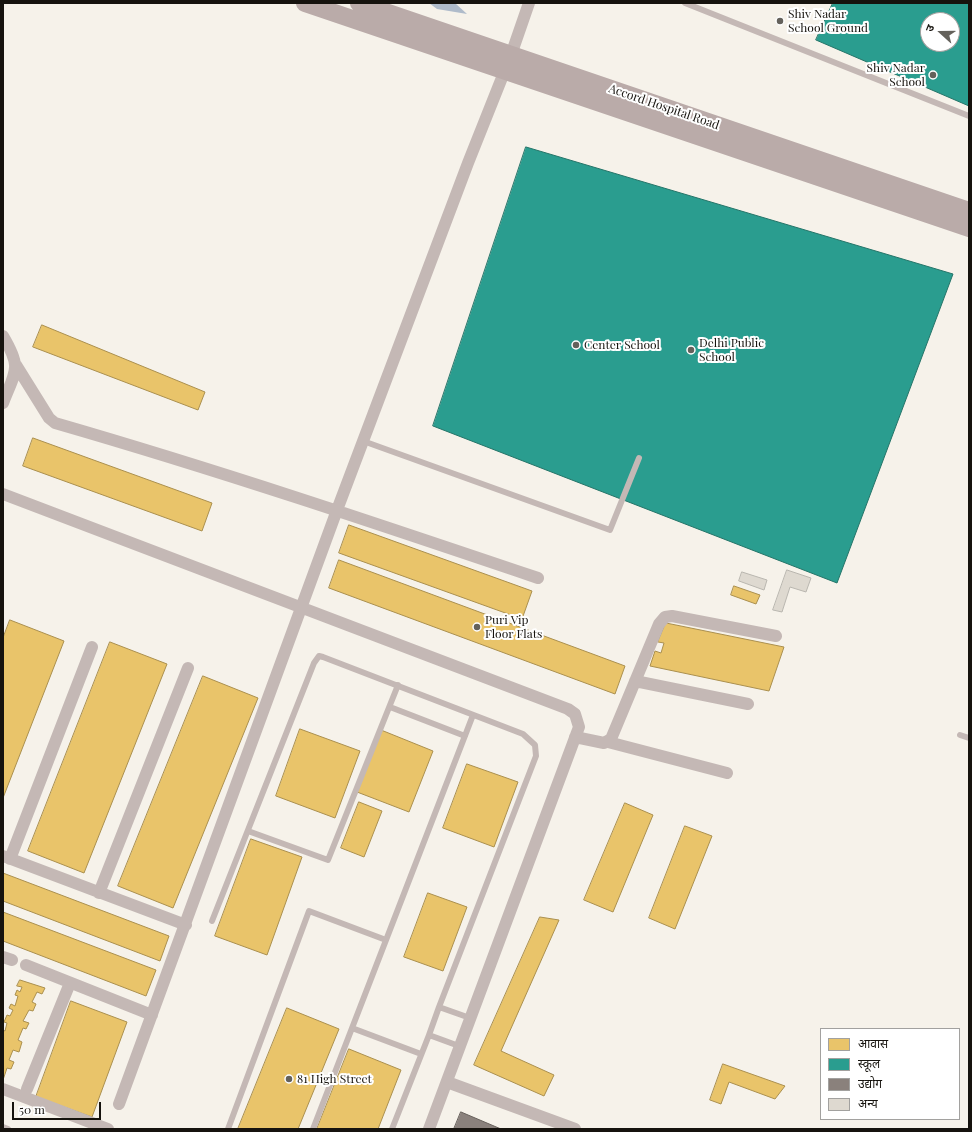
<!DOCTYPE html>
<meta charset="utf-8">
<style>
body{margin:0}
#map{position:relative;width:972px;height:1132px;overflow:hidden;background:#f6f2ea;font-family:"Playfair Display","Noto Sans Devanagari",serif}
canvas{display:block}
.frame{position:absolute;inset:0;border:4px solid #16130e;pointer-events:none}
.legend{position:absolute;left:820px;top:1028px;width:140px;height:92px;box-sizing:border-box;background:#fff;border:1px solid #a2a19f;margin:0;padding:5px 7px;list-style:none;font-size:12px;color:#16130e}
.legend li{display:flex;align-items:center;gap:8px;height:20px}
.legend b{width:20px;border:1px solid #a2a19f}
.north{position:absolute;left:920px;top:12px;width:40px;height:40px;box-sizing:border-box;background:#fff;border:1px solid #a2a19f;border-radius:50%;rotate:291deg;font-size:11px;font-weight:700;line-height:16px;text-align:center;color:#16130e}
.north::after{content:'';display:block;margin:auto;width:14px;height:18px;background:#64615b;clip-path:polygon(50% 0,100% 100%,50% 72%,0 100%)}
.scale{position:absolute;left:12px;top:1102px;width:89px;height:18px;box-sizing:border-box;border:2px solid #16130e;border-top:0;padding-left:5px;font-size:12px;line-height:14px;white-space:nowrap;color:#16130e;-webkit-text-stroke:3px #fff;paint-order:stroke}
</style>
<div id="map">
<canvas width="972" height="1132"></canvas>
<div class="frame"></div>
<ul class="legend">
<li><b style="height:11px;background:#e9c46a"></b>आवास</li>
<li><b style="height:11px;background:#2a9d8f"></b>स्कूल</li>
<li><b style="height:11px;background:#8a817c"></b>उद्योग</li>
<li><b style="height:11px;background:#ded9d0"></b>अन्य</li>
</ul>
<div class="north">उ</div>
<div class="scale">50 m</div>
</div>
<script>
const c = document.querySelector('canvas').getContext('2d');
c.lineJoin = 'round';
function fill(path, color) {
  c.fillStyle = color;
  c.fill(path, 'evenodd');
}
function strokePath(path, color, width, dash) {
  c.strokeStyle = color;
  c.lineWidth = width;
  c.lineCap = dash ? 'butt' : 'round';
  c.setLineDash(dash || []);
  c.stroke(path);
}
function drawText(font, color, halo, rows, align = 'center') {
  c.font = font + ' "Playfair Display",serif';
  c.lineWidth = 4;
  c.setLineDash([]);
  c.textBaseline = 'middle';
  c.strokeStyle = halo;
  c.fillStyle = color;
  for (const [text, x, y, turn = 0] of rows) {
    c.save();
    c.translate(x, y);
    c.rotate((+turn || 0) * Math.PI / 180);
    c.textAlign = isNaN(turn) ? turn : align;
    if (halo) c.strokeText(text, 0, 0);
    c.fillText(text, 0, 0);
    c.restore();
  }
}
fill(new Path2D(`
 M429,3H455L467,14L437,9Z`), '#afbbca');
const homes = new Path2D(`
 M42,325L205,392L198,410L33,347Z
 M33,438L212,503L202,531L23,466Z
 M349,525L532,591L522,619L339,553Z
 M339,560L625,666L615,694L329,588Z
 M734,586L760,595L756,604L731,595Z
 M10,620L64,641L3,798V638Z
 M666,623L784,647L769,691L650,666L655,651L661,653L664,643L658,642Z
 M110,642L167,664L84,873L28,851Z
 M203,676L258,698L173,908L118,886Z
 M300,729L360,751L335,818L276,796Z
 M381,730L433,751L409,812L357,792Z
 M467,764L518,782L494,847L443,828Z
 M359,802L382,811L364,857L341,848Z
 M625,803L653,815L613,912L584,900Z
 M685,826L712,836L675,929L649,918Z
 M251,839L302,857L267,955L215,936Z
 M3,873L169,936L160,961L3,901Z
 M428,893L467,907L443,971L404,957Z
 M3,912L156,970L146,996L3,941Z
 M540,917L559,920L501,1051L554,1075L544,1096L474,1065Z
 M20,980L45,988L42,994L37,992L32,1002L36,1004L33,1011L29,1010L23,1021L29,1023L26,1029L23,1028L18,1040L22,1042L19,1052L13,1050L9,1060L14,1062L11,1069L7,1068L3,1080V1030L5,1031L7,1023L4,1022L7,1015L10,1016L13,1010L9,1008L11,1004L15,1006L18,996L15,995L17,990L20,992L22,987L17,986Z
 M71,1001L127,1022L92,1117L36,1097Z
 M287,1008L339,1029L298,1129H238Z
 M349,1049L401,1070L378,1129H317Z
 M723,1064L785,1086L775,1099L729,1082L721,1104L710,1100Z`);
fill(homes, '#e9c46a');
strokePath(homes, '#aa8f4e', 1);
const schools = new Path2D(`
 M833,3H969V106L816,40ZM928,20H952V44H928Z
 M526,147L953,274L837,583L433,426Z`);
fill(schools, '#2a9d8f');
strokePath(schools, '#247468', 1);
const industry = new Path2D(`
 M461,1112L501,1129H454Z`);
fill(industry, '#8a817c');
strokePath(industry, '#67605b', 1);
const building = new Path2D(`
 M787,570L811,578L806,592L790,587L782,612L773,610Z
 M742,572L767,580L764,590L739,581Z`);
fill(building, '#ded9d0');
strokePath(building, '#b9b6af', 1);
strokePath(new Path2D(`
 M685,3L969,116
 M363,441L610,530L639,458
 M390,707L465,736
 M960,735L969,738
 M248,831L328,860L398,685
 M212,921L314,663L319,656L323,657L523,734L535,745L536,756L439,1007L470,1018
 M352,1028L421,1054
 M429,1035L439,1007
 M3,1127L8,1129
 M228,1129L309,911L386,940
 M313,1129L473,715
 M392,1129L429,1035L459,1046`), '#c4b8b5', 6);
strokePath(new Path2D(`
 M3,336C22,368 16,370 3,403
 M16,365L49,418L55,423C218,470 378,524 538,578
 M3,494L568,709L575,714L579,727L429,1129
 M635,681L748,704
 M575,737L604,743L611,739L659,624L665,617L672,616L776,636
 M608,742L727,773
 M3,856L186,925
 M10,859L92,647
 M99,893L188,668
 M3,957L12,960
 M26,965L152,1015
 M447,1082L575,1129
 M3,1089L108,1129
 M27,1089L70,983
 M119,1104L337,510L468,163L511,55L529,3`), '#c4b8b5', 12);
strokePath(new Path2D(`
 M305,3L969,228
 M359,3L969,211`), '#baaba9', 18);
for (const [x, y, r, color] of [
 [780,21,4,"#64615b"],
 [933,75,4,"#64615b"],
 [576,345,4,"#64615b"],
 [691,350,4,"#64615b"],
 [477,627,4,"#64615b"],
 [289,1079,4,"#64615b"]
]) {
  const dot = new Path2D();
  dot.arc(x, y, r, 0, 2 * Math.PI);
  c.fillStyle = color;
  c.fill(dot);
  strokePath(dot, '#fff', 1.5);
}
drawText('12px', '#16130e', '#fff', [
 ["Shiv Nadar",788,14],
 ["School Ground",788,28],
 ["Shiv Nadar",925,68,"right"],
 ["School",925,82,"right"],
 ["Delhi Public",699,343],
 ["School",699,357],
 ["Center School",584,345],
 ["Puri Vip",485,620],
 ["Floor Flats",485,634],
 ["81 High Street",297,1079]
], 'left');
drawText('12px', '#16130e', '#fff', [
 ["Accord Hospital Road",664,107,19]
]);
</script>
